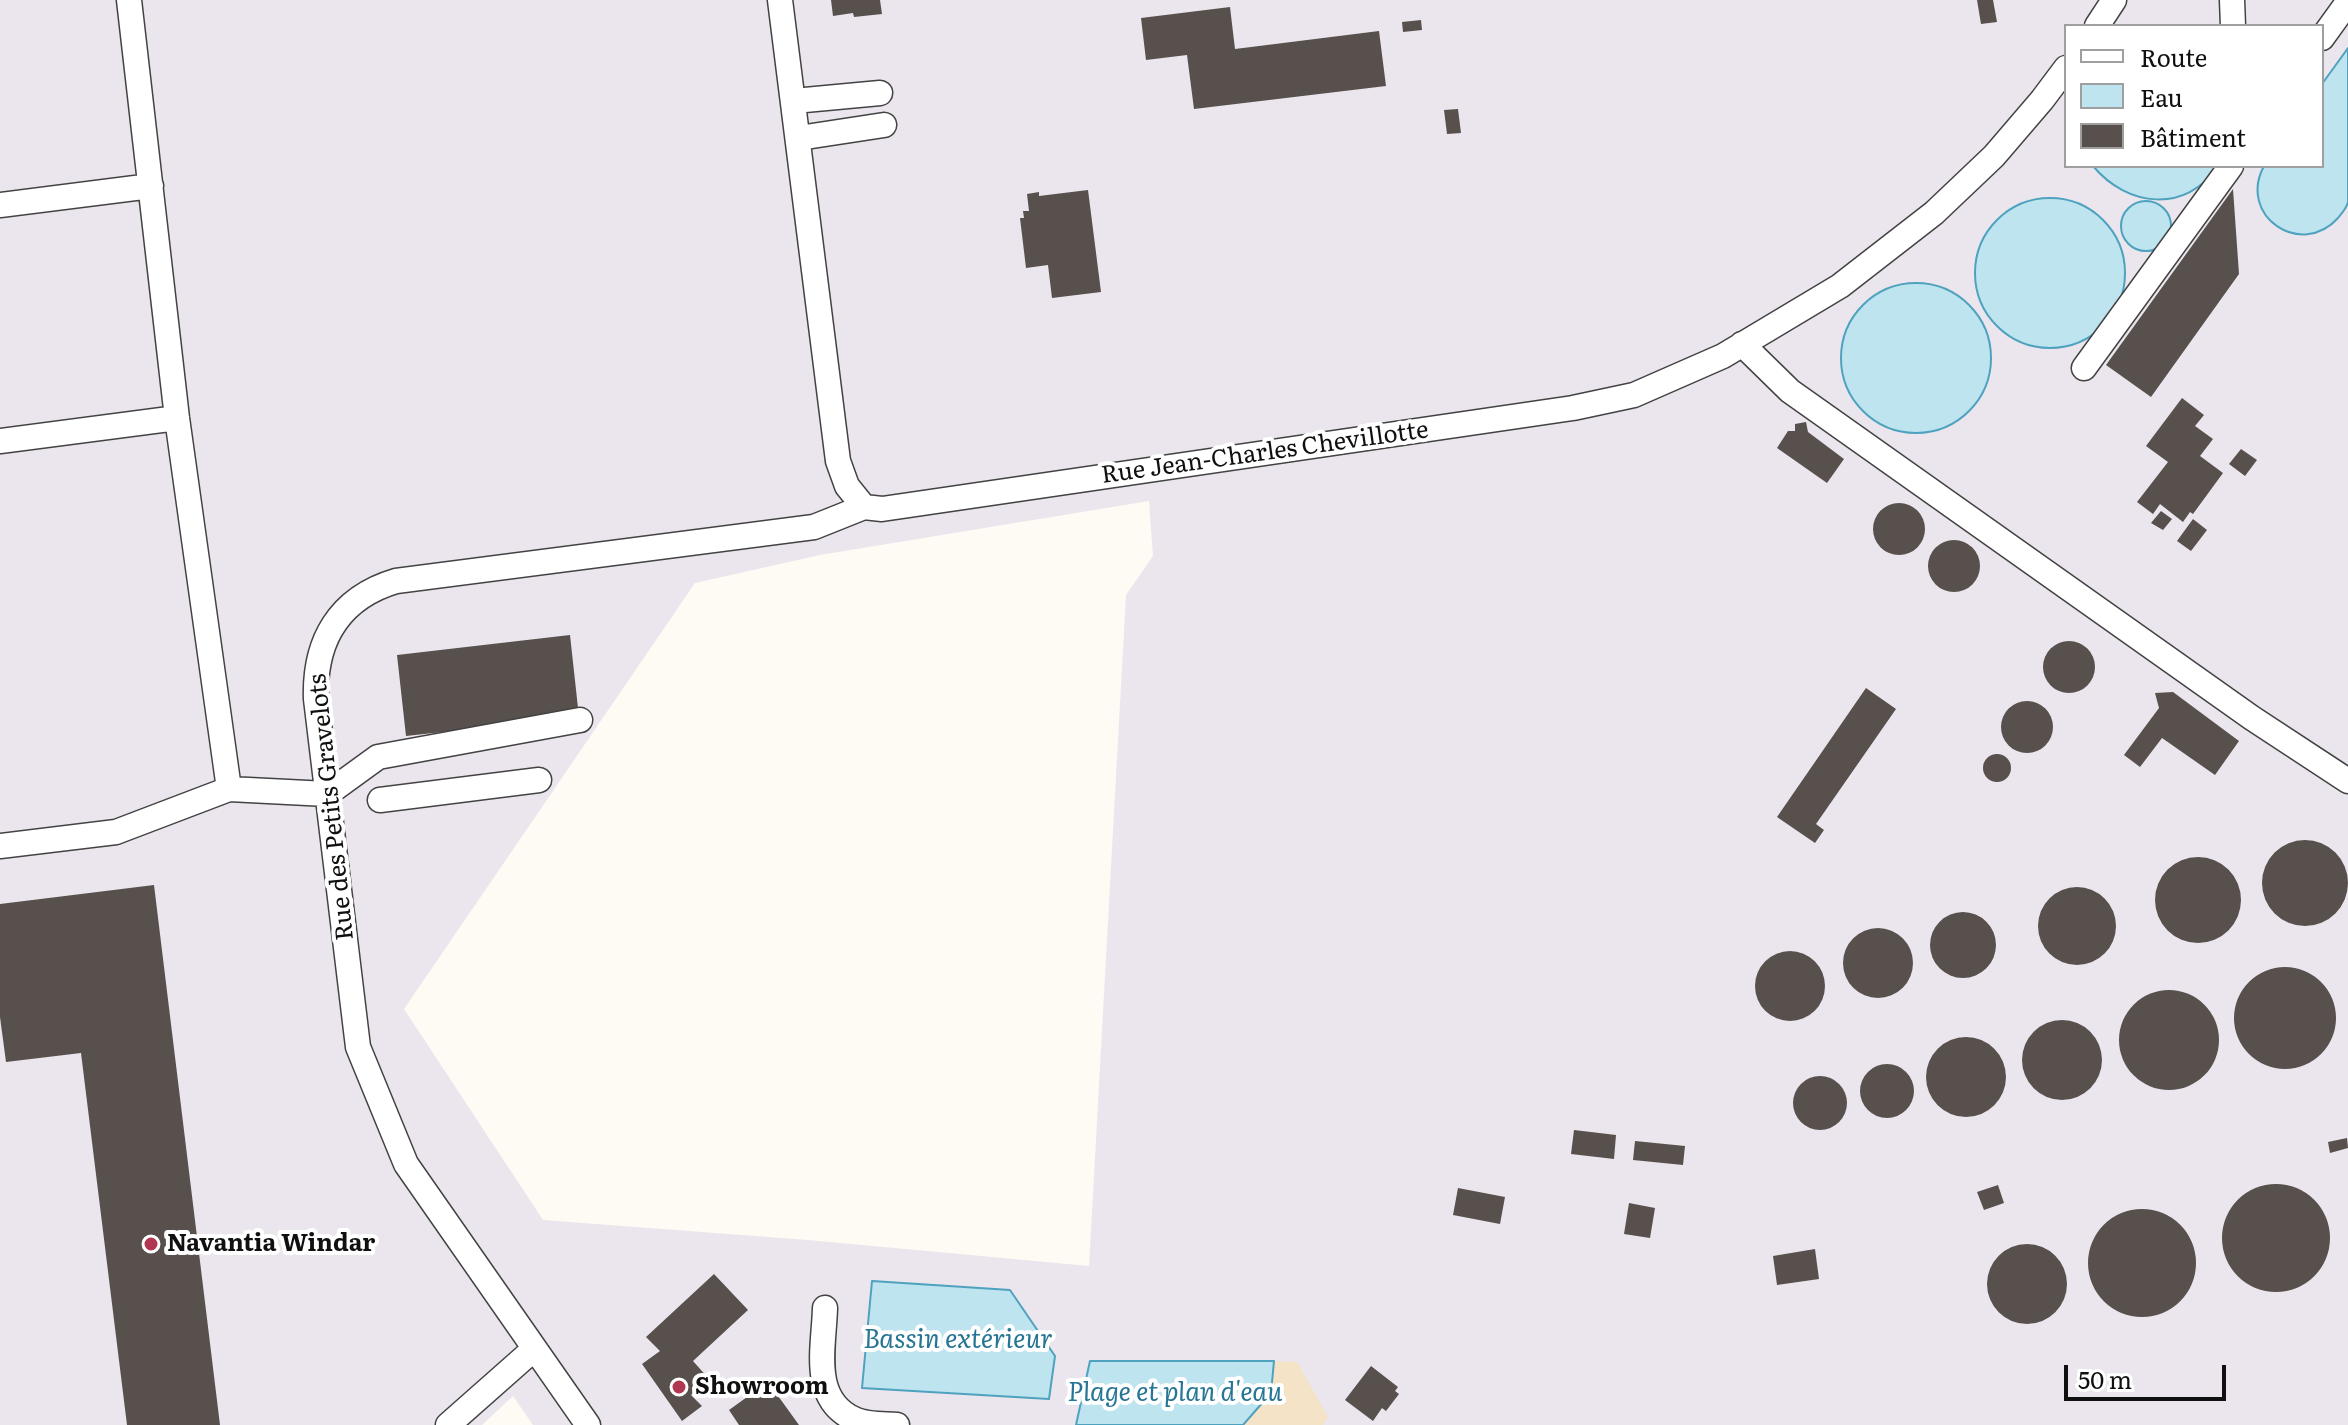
<!DOCTYPE html>
<meta charset="utf-8">
<style>
body{margin:0}
#map{position:relative;width:2348px;height:1425px;overflow:hidden;background:#fefaf4;font-family:Literata,serif}
canvas{display:block}
.legend{position:absolute;left:2064px;top:24px;width:260px;height:144px;box-sizing:border-box;background:#fff;border:2px solid #9f9f9f;margin:0;padding:10px 14px;list-style:none;font-size:24px;color:#101010}
.legend li{display:flex;align-items:center;gap:16px;height:40px}
.legend b{width:40px;border:2px solid #9f9f9f}
.scale{position:absolute;left:2064px;top:1365px;width:162px;height:36px;box-sizing:border-box;border:4px solid #101010;border-top:0;padding-left:10px;font-size:24px;line-height:28px;white-space:nowrap;color:#101010;-webkit-text-stroke:6px #fff;paint-order:stroke}
</style>
<div id="map">
<canvas width="2348" height="1425"></canvas>
<ul class="legend">
<li><b style="height:10px;background:#fff"></b>Route</li>
<li><b style="height:22px;background:#bee4f0"></b>Eau</li>
<li><b style="height:22px;background:#57504d"></b>Bâtiment</li>
</ul>
<div class="scale">50 m</div>
</div>
<script>
const c = document.querySelector('canvas').getContext('2d');
c.lineJoin = 'round';
function fill(path, color) {
  c.fillStyle = color;
  c.fill(path, 'evenodd');
}
function strokePath(path, color, width, dash) {
  c.strokeStyle = color;
  c.lineWidth = width;
  c.lineCap = dash ? 'butt' : 'round';
  c.setLineDash(dash || []);
  c.stroke(path);
}
function drawText(font, color, halo, rows, align = 'center') {
  c.font = font + ' Literata,serif';
  c.lineWidth = 8;
  c.setLineDash([]);
  c.textBaseline = 'middle';
  c.strokeStyle = halo;
  c.fillStyle = color;
  for (const [text, x, y, turn = 0] of rows) {
    c.save();
    c.translate(x, y);
    c.rotate((+turn || 0) * Math.PI / 180);
    c.textAlign = isNaN(turn) ? turn : align;
    if (halo) c.strokeText(text, 0, 0);
    c.fillText(text, 0, 0);
    c.restore();
  }
}
fill(new Path2D(`
 M0,0H2348V1425H533L513,1396L482,1425H0ZM2066,26H2322V166H2066ZM1149,501L1153,556L1126,595L1089,1266L808,1240L543,1220L404,1009L695,583L820,555Z`), '#ebe6ed');
fill(new Path2D(`
 M1274,1361L1297,1362L1328,1417L1323,1425H1243L1271,1393Z`), '#f4e3c6');
const water = new Path2D(`
 M2348,48C2348,85 2348,122 2348,159C2348,172 2348,189 2348,202C2347,208 2342,213 2338,218C2301,259 2237,216 2264,166H2322V84Z
 M2093,166H2218C2186,214 2127,207 2093,166Z
 M1975 273a75 75 0 1 1 150 0a75 75 0 1 1-150 0Z
 M2121 226a25 25 0 1 1 50 0a25 25 0 1 1-50 0Z
 M1841 358a75 75 0 1 1 150 0a75 75 0 1 1-150 0Z
 M872,1281L1010,1290L1055,1356L1049,1399L862,1388Z
 M1090,1361H1274L1271,1393L1243,1425H1076Z`);
fill(water, '#bee4f0');
strokePath(water, '#4ea2be', 2);
fill(new Path2D(`
 M831,0H880L882,14L854,17L853,13L833,16Z
 M1977,0H1993L1997,22L1981,24Z
 M1230,7L1235,49L1379,31L1386,86L1194,109L1187,55L1146,60L1141,18Z
 M1421,20L1422,30L1403,32L1402,22Z
 M1458,109L1461,133L1447,134L1444,110Z
 M2233,189L2239,274L2151,397L2106,365Z
 M1088,190L1101,292L1052,298L1048,265L1026,268L1020,218H1024L1023,211H1029L1027,194L1039,192V196Z
 M2182,398L2204,415L2195,426L2213,439L2200,456L2223,473L2193,514L2190,512L2183,522L2160,504L2153,514L2137,502L2168,462L2146,446Z
 M1806,422L1808,432L1844,459L1827,483L1777,448L1788,431H1795V424Z
 M2241,449L2257,460L2245,476L2229,464Z
 M1873 529a26 26 0 1 1 52 0a26 26 0 1 1-52 0Z
 M2161,511L2172,519L2163,530L2151,523Z
 M2193,519L2207,530L2191,551L2177,541Z
 M1928 566a26 26 0 1 1 52 0a26 26 0 1 1-52 0Z
 M570,635L579,717L406,736L397,655Z
 M2043 667a26 26 0 1 1 52 0a26 26 0 1 1-52 0Z
 M1866,688L1896,709L1816,824L1824,830L1815,843L1777,817Z
 M2173,692L2239,741L2215,775L2162,738L2140,767L2124,755L2159,708L2155,693Z
 M2001 727a26 26 0 1 1 52 0a26 26 0 1 1-52 0Z
 M1983 768a14 14 0 1 1 28 0a14 14 0 1 1-28 0Z
 M2262 883a43 43 0 1 1 86 0a43 43 0 1 1-86 0Z
 M2155 900a43 43 0 1 1 86 0a43 43 0 1 1-86 0Z
 M154,885L220,1425H127L81,1053L6,1062L0,1017V904Z
 M2038 926a39 39 0 1 1 78 0a39 39 0 1 1-78 0Z
 M1930 945a33 33 0 1 1 66 0a33 33 0 1 1-66 0Z
 M1843 963a35 35 0 1 1 70 0a35 35 0 1 1-70 0Z
 M1755 986a35 35 0 1 1 70 0a35 35 0 1 1-70 0Z
 M2234 1018a51 51 0 1 1 102 0a51 51 0 1 1-102 0Z
 M2119 1040a50 50 0 1 1 100 0a50 50 0 1 1-100 0Z
 M2022 1060a40 40 0 1 1 80 0a40 40 0 1 1-80 0Z
 M1926 1077a40 40 0 1 1 80 0a40 40 0 1 1-80 0Z
 M1860 1091a27 27 0 1 1 54 0a27 27 0 1 1-54 0Z
 M1793 1103a27 27 0 1 1 54 0a27 27 0 1 1-54 0Z
 M1574,1130L1616,1135L1614,1159L1571,1154Z
 M2347,1138L2348,1148L2330,1153L2328,1142Z
 M1635,1141L1685,1146L1683,1165L1633,1160Z
 M2222 1238a54 54 0 1 1 108 0a54 54 0 1 1-108 0Z
 M1998,1185L2004,1203L1984,1210L1977,1192Z
 M1458,1188L1505,1197L1500,1224L1453,1215Z
 M1629,1203L1655,1208L1650,1238L1624,1234Z
 M2088 1263a54 54 0 1 1 108 0a54 54 0 1 1-108 0Z
 M1987 1284a40 40 0 1 1 80 0a40 40 0 1 1-80 0Z
 M1815,1249L1819,1279L1777,1285L1773,1256Z
 M714,1274L748,1310L693,1361L709,1379L691,1395L702,1406L682,1421L642,1364L660,1351L646,1337Z
 M1371,1366L1398,1387L1395,1391L1399,1394L1386,1411L1382,1408L1373,1421L1345,1400Z
 M768,1382L799,1425H739L729,1410Z`), '#57504d');
const minor = new Path2D(`
 M129,0L177,418L229,789L327,794L378,757L580,720
 M780,0L838,461L847,486L864,507L882,509L1573,408L1634,395L1723,356L1840,286L1934,213L1994,156L2042,100L2066,68
 M2232,0L2233,26
 M2097,26L2114,0
 M2322,38L2348,2
 M794,101L880,93
 M799,138L884,125
 M0,205L151,186
 M1742,344L1790,391L2252,718L2348,781
 M2084,368L2231,166
 M0,441L177,418
 M380,800L539,780
 M0,846L116,832L229,789
 M825,1308C824,1347 810,1399 854,1419C866,1425 884,1424 897,1425
 M448,1425L534,1349
 M588,1425L406,1164L358,1047L316,699C314,641 339,598 396,581L814,527L864,507`);
strokePath(minor, '#434343', 27);
strokePath(minor, '#fff', 24);
for (const [x, y, r, color] of [
 [151,1244,8,"#b0374f"],
 [679,1387,8,"#b0374f"]
]) {
  const dot = new Path2D();
  dot.arc(x, y, r, 0, 2 * Math.PI);
  c.fillStyle = color;
  c.fill(dot);
  strokePath(dot, '#fff', 3);
}
drawText('24px', '#101010', '#fff', [
 ["Rue Jean-Charles Chevillotte",1265,453,-8],
 ["Rue des Petits Gravelots",332,807,-96]
]);
drawText('bold 24px', '#101010', '#fff', [
 ["Navantia Windar",167,1244],
 ["Showroom",695,1387]
], 'left');
drawText('italic 26px', '#277594', '#fff', [
 ["Bassin extérieur",958,1340],
 ["Plage et plan d'eau",1175,1393]
]);
</script>
